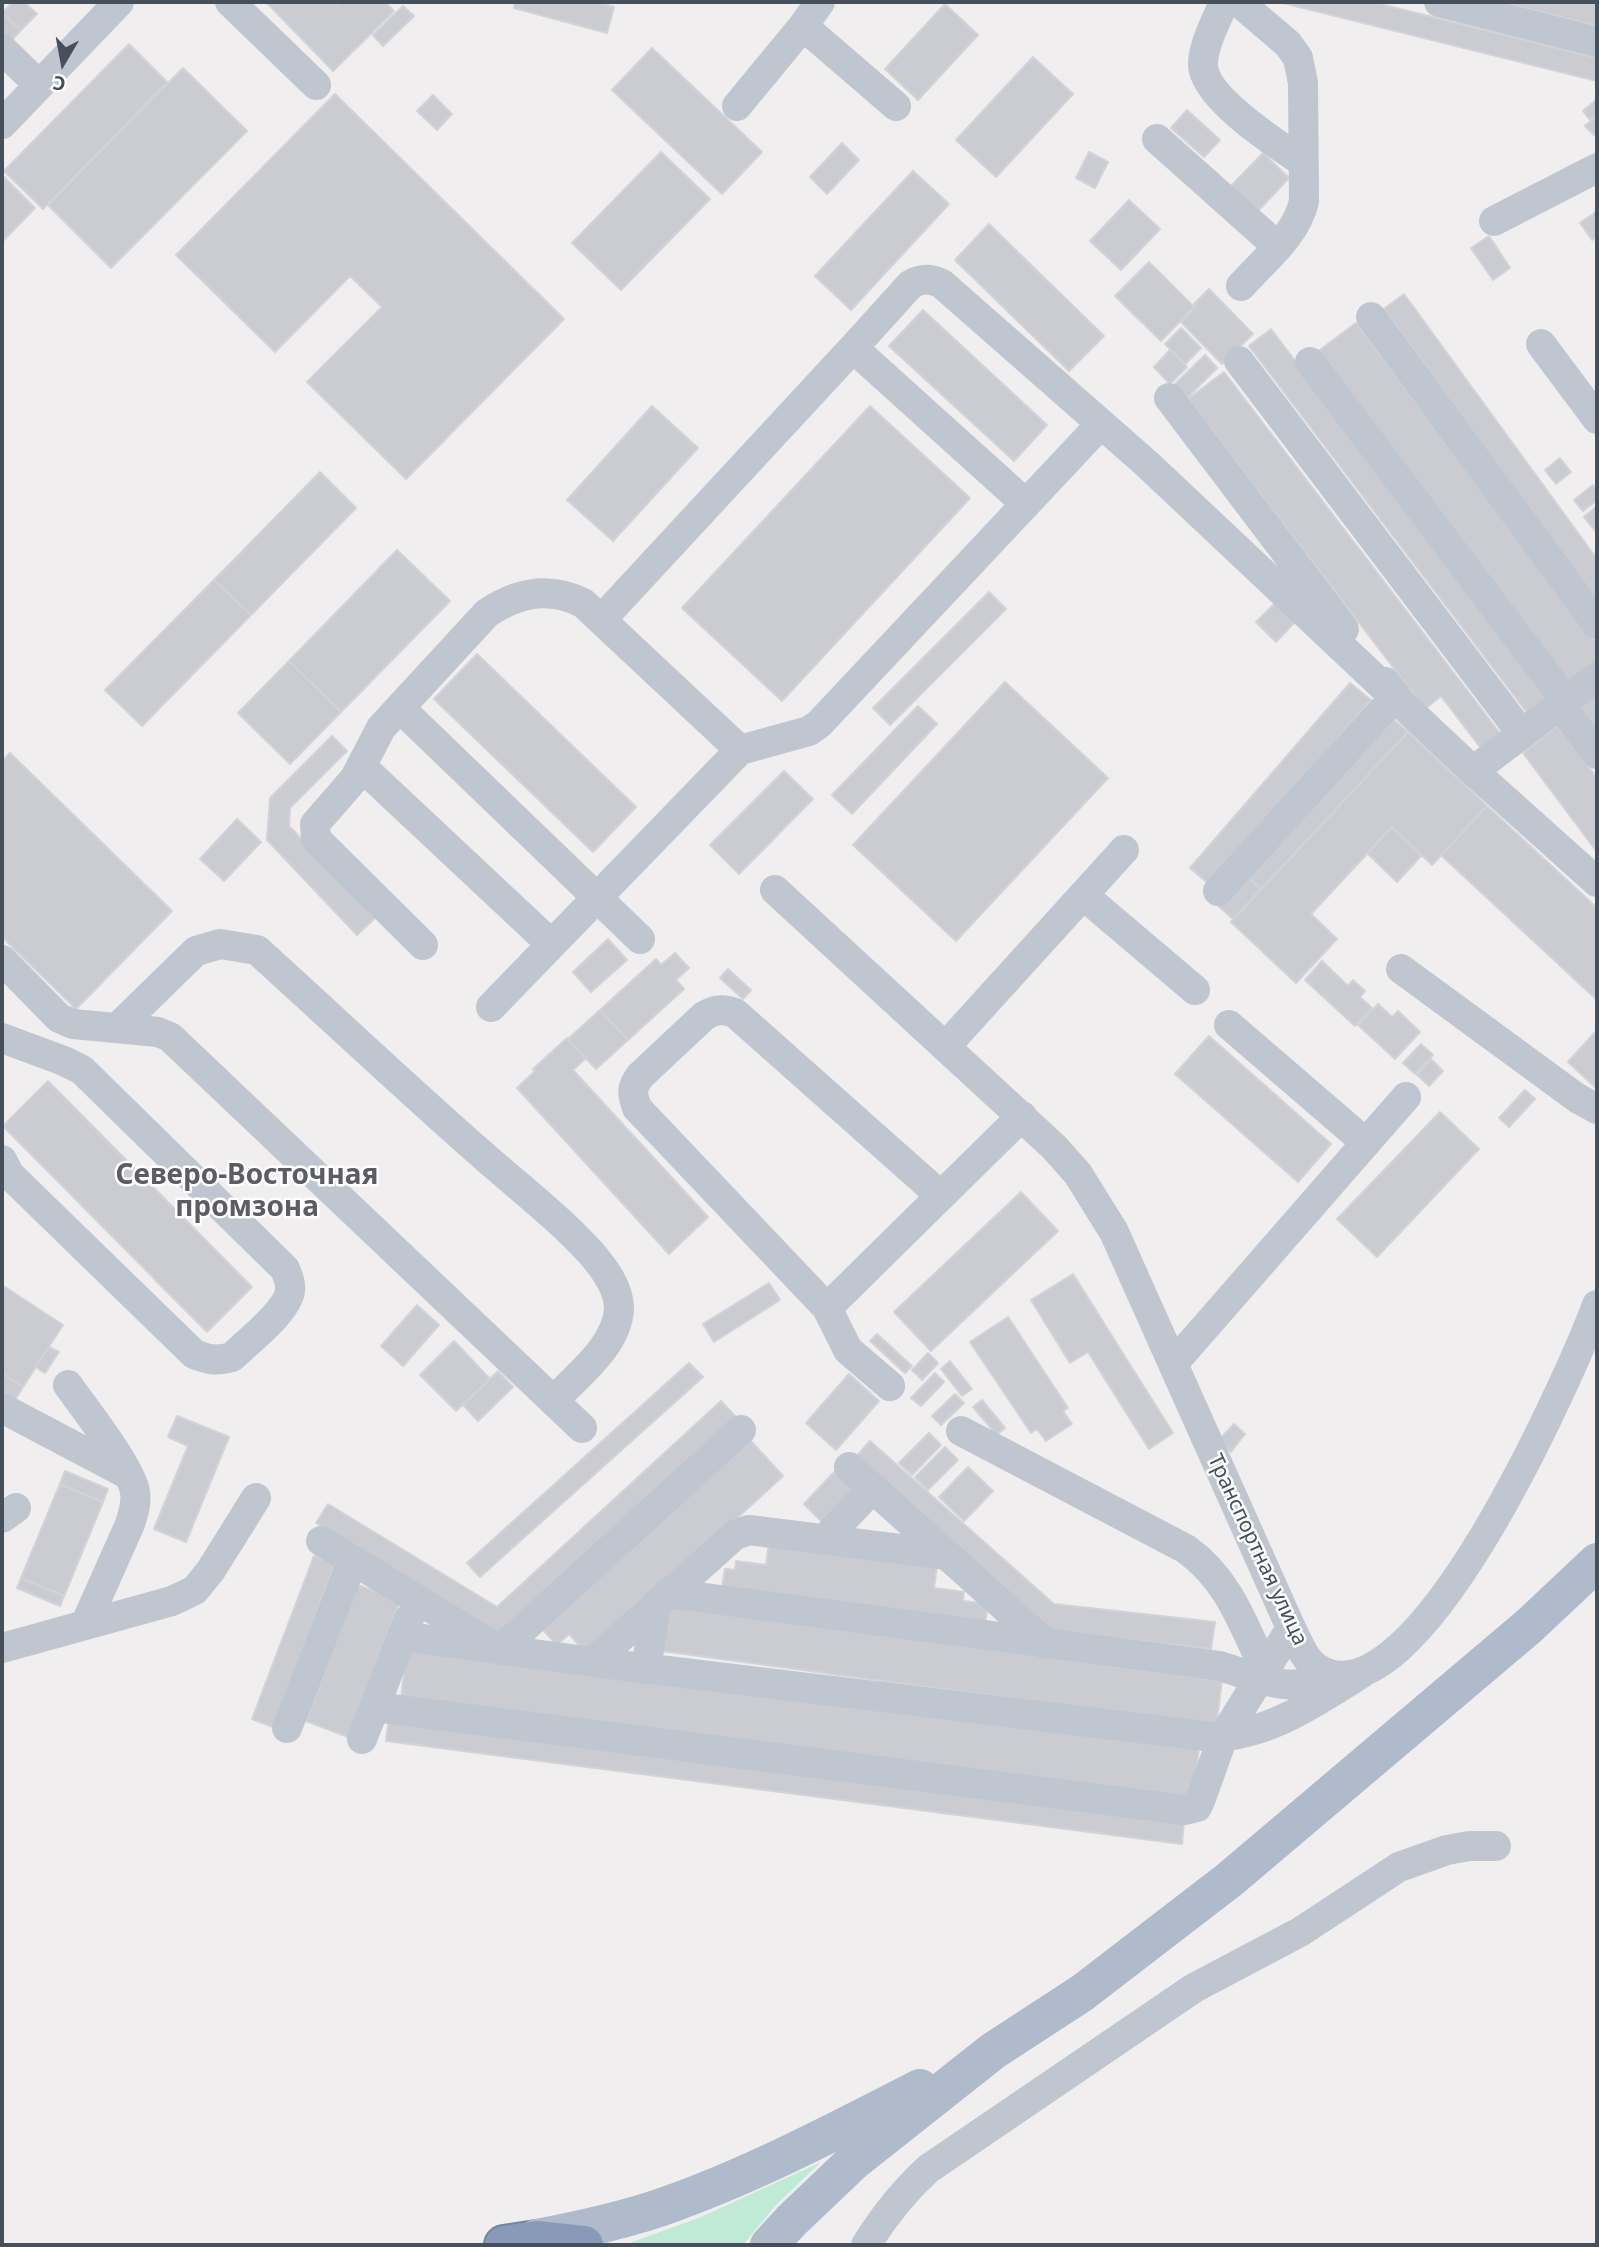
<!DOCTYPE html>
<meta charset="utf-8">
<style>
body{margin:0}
#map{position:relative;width:1599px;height:2247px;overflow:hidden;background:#f0eeee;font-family:"Noto Sans",sans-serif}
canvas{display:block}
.frame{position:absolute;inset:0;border:4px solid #474f5a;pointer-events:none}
.north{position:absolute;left:28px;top:28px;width:70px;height:70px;-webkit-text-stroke:5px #fff;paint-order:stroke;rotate:190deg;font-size:19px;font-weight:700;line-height:28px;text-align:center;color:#474f5a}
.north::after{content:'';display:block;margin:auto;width:24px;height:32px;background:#474f5a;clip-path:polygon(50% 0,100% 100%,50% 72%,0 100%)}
</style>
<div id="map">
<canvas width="1599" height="2247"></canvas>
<div class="frame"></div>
<div class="north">С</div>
</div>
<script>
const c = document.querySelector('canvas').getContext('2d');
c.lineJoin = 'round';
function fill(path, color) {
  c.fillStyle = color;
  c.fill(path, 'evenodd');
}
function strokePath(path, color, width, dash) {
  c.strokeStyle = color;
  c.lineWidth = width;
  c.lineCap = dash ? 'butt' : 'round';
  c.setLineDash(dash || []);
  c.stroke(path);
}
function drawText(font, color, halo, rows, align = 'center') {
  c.font = font + ' "Noto Sans",sans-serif';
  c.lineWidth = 5;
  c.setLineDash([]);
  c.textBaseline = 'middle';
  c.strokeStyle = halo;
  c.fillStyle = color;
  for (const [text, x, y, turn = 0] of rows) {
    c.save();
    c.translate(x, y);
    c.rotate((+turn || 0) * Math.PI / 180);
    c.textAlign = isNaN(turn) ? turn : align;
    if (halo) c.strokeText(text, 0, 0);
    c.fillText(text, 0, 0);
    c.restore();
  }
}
fill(new Path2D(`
 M821,2162L776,2205L743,2245L627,2244L701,2217Z`), '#bfebd6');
const building = new Path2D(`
 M13,2H24L37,14L21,30L2,13Z
 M266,2H333L337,5L341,2H385L394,11L333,71Z
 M515,2H594L614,7L607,33L514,8Z
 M1279,2H1372L1597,58V81Z
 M1501,2H1586L1597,5V26Z
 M945,4L978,35L918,100L885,69Z
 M403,6L414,16L383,46L373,35Z
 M2,13L21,30L2,51Z
 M129,44L167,82L43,209L4,171Z
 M652,48L762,152L722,194L612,90Z
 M1033,57L1073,94L996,177L956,140Z
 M183,68L247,131L111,268L48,205Z
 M335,94L564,319L406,479L307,382L382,307L350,276L275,352L176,255Z
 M433,95L452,114L437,130L417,111Z
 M1597,99V113L1590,120L1583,111Z
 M1187,110L1220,140L1204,157L1171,128Z
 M1597,115V132L1594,135L1585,126Z
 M842,143L859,160L827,194L810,177Z
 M661,152L710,199L621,290L572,243Z
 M1089,152L1108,162L1095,188L1076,178Z
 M1263,153L1289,178L1257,212L1230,187Z
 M913,171L949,204L851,310L815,276Z
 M2,175L35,208L2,242Z
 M1129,200L1160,229L1121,270L1090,241Z
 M1597,211V236L1592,240L1580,223Z
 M989,224L1104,336L1069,371L955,260Z
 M1489,236L1510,268L1493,280L1471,248Z
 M1149,262L1194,307L1161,341L1115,296Z
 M1209,289L1253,334L1222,364L1181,322L1196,307L1194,304Z
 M1404,294L1597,559V602L1384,309Z
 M923,310L1047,425L1014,461L889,346Z
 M1356,323L1597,644V664L1568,686L1317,352Z
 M1181,328L1201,348L1185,364L1165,344Z
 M1271,329L1551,698L1528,714L1249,346Z
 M1170,350L1187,367L1170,384L1154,367Z
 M1205,355L1217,368L1187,398L1174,385Z
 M1224,372L1502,736L1483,751L1441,696L1425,709L1188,399Z
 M652,406L698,448L613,541L567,500Z
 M870,406L970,498L782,701L682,608Z
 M1560,458L1571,472L1556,484L1545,470Z
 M320,472L356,508L251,615L214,580Z
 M1593,485L1597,490V500L1583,511L1574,500Z
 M1597,506V533L1584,517Z
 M397,550L450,601L341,712L289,661Z
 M214,580L251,615L142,726L105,690Z
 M989,592L1006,609L890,725L873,708Z
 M1276,602L1296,621L1276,642L1256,622Z
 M477,654L636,807L593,852L434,699Z
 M289,661L341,712L290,764L238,713Z
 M1005,682L1108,778L956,941L853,845Z
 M1350,683L1371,700L1210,885L1190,868Z
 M1597,694V733L1579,708Z
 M918,706L937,724L852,814L832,795Z
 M1394,720L1408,732L1261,889L1247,877Z
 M1558,726L1597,778V852L1523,753Z
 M1408,732L1487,806L1432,865L1392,827L1311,914L1337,939L1296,983L1231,922Z
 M332,736L347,751L290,808L289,826L376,917L357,935L267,840L270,798Z
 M10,753L172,911L76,1009L2,937V761Z
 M784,771L813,799L739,874L710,845Z
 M1487,806L1597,908V1000L1441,855Z
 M237,819L261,842L224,881L200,859Z
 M1392,827L1422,855L1397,882L1367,853Z
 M1242,872L1261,889L1233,919L1214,902Z
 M608,939L627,960L591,992L573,972Z
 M675,953L689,968L676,980L684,989L628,1040L600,1010L656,959L661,965Z
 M1322,961L1348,986L1353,980L1365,991L1360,997L1372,1008L1355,1026L1305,980Z
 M728,969L751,990L743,999L720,978Z
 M1378,1004L1392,1017L1398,1011L1420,1032L1395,1059L1358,1025Z
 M600,1010L628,1040L596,1069L568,1039Z
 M1597,1030V1089L1568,1062Z
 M1209,1036L1331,1144L1298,1182L1175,1074Z
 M567,1038L586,1058L573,1070L708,1217L669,1254L517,1088L535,1071L533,1069Z
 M1421,1044L1433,1055L1415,1074L1403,1063Z
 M1431,1059L1443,1071L1429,1086L1417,1075Z
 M48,1081L252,1287L207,1332L3,1126Z
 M1525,1090L1535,1099L1509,1127L1499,1118Z
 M1440,1112L1479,1149L1377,1257L1337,1219Z
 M1021,1192L1058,1231L931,1351L894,1312Z
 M1073,1274L1173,1433L1149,1449L1088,1352L1070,1363L1031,1300Z
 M769,1283L780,1300L714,1342L703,1324Z
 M2,1285L63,1325L23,1387L2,1373Z
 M417,1305L439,1325L403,1366L381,1346Z
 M1008,1317L1068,1408L1063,1411L1072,1424L1046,1441L1037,1429L1031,1433L970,1342Z
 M877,1334L912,1366L905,1373L870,1341Z
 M454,1341L490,1379L456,1411L420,1375Z
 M49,1347L59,1352L45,1373L35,1367Z
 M928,1353L938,1363L922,1380L912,1370Z
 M950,1361L972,1389L962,1396L941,1369Z
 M689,1363L703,1377L480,1577L467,1563Z
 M498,1371L513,1387L478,1421L463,1405Z
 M2,1373L23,1387L13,1403L2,1396Z
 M935,1373L944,1382L921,1406L911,1398Z
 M849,1374L879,1401L836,1450L806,1423Z
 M955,1394L964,1403L941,1425L932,1416Z
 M982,1400L1005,1428L997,1435L973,1407Z
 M721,1401L736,1417L498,1635L316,1523L328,1504L497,1607Z
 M177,1416L229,1437L186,1542L154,1529L188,1446L168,1437Z
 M1234,1424L1245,1434L1231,1452L1219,1440Z
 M929,1433L941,1445L912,1475L899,1463Z
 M750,1440L783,1476L588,1655L569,1634L557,1645L543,1630Z
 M870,1441L1054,1604L1215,1622L1211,1649L1050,1630L855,1458Z
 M945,1447L958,1460L928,1490L915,1477Z
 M968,1467L993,1491L964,1521L939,1497Z
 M836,1470L856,1490L824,1524L804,1504Z
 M65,1471L108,1489L103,1502L60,1484Z
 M60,1484L103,1502L64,1596L21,1578Z
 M769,1543L937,1566L934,1588L964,1592L963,1601L988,1604L985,1624L722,1588L725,1569L735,1570L736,1561L766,1565Z
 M314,1556L335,1564L273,1727L252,1719Z
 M21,1578L64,1596L60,1606L17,1588Z
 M358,1585L400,1601L348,1737L306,1721Z
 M668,1606L1222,1681L1216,1726L662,1651Z
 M407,1649L1199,1748L1193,1798L401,1699Z
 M389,1719L1184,1821L1182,1844L386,1741Z`);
fill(building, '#cbccd2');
strokePath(building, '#d2d3d9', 2);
const highway = new Path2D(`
 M504,2245L537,2240L584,2245`);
strokePath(highway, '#7485a5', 42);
strokePath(new Path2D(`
 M230,2L316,85
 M1224,2C1217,20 1204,42 1203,63C1201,96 1278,145 1303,162
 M1239,2L1288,44L1298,58L1303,83L1304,201C1297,235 1263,261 1241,286
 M1439,2L1597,42
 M803,26L896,106
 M2,49L39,85
 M737,106L803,26L820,2
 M2,124L119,2
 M1157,139L1277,246
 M1494,221L1597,168
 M1371,317L1597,624
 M1541,344L1597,419
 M853,348L910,285C921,278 930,278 942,284L1147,464L1473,771L1597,882
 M1239,361L1522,734
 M1310,362L1566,701
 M1169,398L1344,629
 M601,620L853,348L1026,504
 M1560,705L1597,754
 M400,708L640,939
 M361,766L551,944
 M1473,771L1597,677
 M775,890L1054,1147L1078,1174L1114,1232L1291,1628C1298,1642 1304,1659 1317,1668C1415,1733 1572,1371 1597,1305
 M1218,891L1396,696L1385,682
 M1083,895L1195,990
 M423,945L316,839L315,824L355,778L381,728L487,613C518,592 549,586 583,603L740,750
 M2,960L59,1018L73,1024L158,1032L170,1037L582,1428
 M1401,969L1577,1098L1597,1109
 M491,1007L740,750L809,731L819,724L1101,424
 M1229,1025L1366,1143
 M117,1028L196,951L220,944L257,950C330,1016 402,1084 477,1150C515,1184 556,1215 591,1253C604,1268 619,1288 619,1308C618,1345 577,1376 553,1401
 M2,1038L64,1061L82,1070L285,1269C288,1277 291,1283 290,1291C287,1312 247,1342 232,1357C217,1361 208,1360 194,1354L10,1175L2,1160
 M946,1046L1124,850
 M827,1308L1022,1116
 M1173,1364L1406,1097
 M68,1385C84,1408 131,1467 135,1492C137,1503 133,1514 130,1524L85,1625
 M890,1386L848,1350L827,1308L637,1108C632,1094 631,1088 640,1076L704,1016C715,1009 723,1009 735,1013L941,1196
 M2,1408L125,1473
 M961,1431L1186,1549C1230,1581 1242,1623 1265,1670
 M849,1467L1046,1644
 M2,1518L16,1508
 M824,1540L873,1488
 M321,1541L500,1650L741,1430
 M668,1593L1220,1666C1274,1683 1283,1692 1342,1677
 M402,1636L593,1662L735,1535L749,1530L947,1555
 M2,1648L172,1601L195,1590L211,1570L256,1498
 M593,1662L1213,1737C1269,1735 1316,1702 1362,1673
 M646,1669L656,1604
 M375,1707L1185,1810L1197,1807L1200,1801L1223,1737L1291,1628
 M287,1728L353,1560
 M362,1739L409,1619
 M866,2245C884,2216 903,2192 928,2169L1194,1988L1300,1932L1399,1867L1447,1850L1469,1846H1496`), '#bfc6cf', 30);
strokePath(new Path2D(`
 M537,2238C579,2230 621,2221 662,2207C751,2176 836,2131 920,2088
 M769,2245L791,2221L854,2161L993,2051L1082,1993L1229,1880L1529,1626L1597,1562`), '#afbacb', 38);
strokePath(highway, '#899ab9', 38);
drawText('21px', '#474f5a', '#fff', [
 ["Транспортная улица",1257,1550,65]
]);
drawText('bold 28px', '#5b5d62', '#fff', [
 ["Северо-Восточная",247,1176],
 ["промзона",247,1208]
]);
</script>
